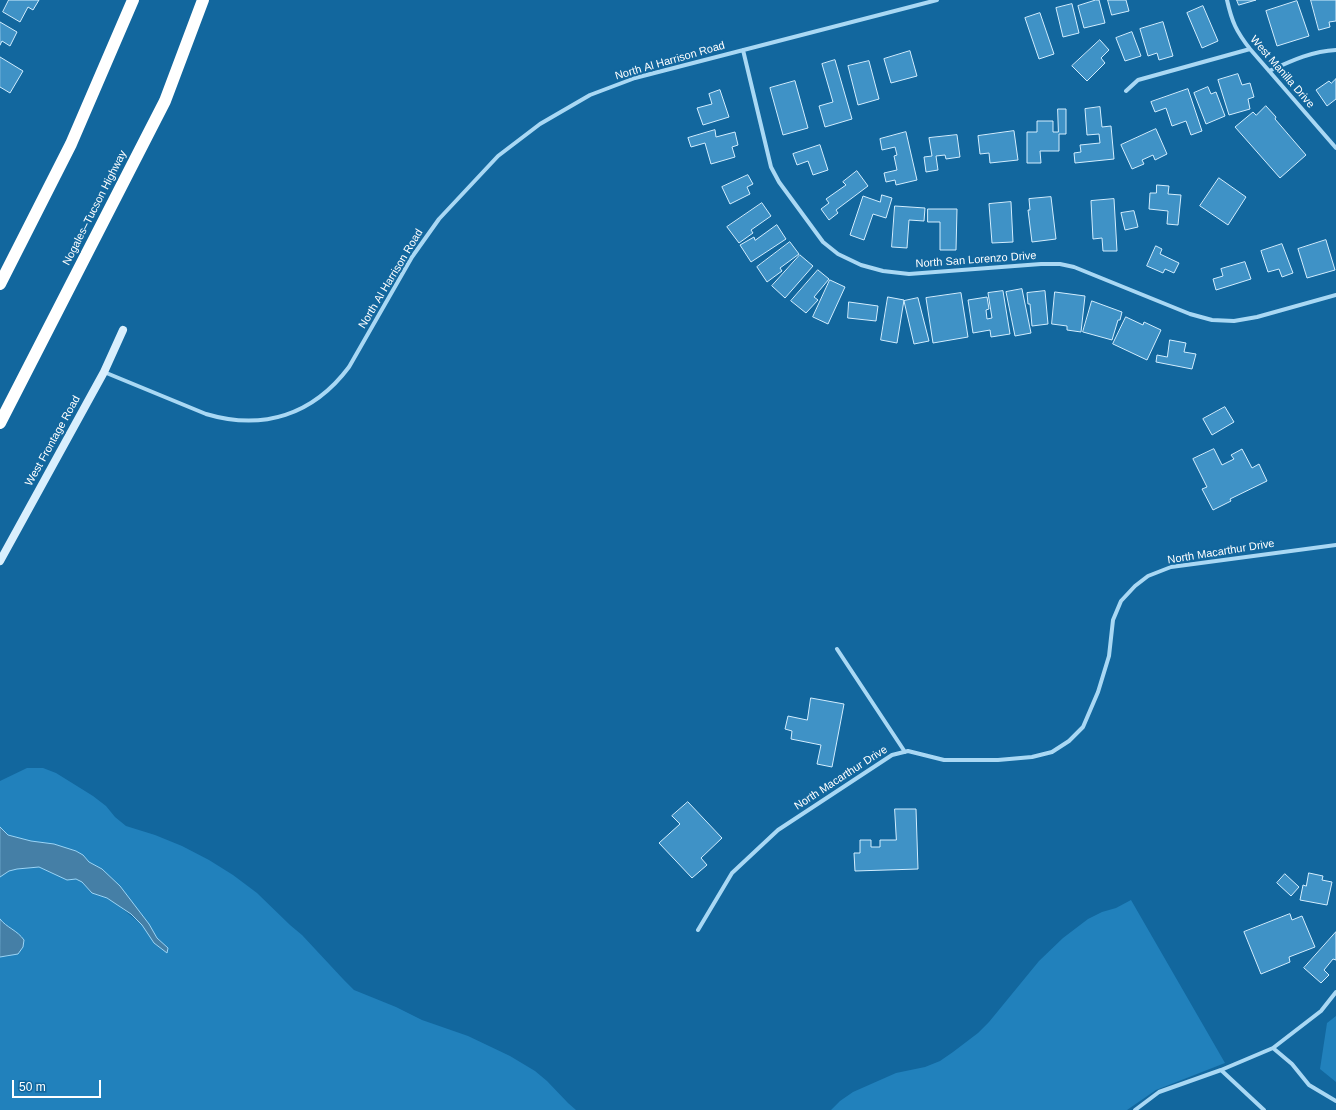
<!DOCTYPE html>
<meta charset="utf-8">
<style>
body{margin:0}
#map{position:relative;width:1336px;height:1110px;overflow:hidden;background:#12679e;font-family:Arial,sans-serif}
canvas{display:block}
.scale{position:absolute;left:12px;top:1080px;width:89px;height:18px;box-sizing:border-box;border:2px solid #fff;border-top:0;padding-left:5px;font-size:12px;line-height:14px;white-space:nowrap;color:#fff;-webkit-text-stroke:3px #12679e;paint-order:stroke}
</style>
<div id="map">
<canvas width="1336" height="1110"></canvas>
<div class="scale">50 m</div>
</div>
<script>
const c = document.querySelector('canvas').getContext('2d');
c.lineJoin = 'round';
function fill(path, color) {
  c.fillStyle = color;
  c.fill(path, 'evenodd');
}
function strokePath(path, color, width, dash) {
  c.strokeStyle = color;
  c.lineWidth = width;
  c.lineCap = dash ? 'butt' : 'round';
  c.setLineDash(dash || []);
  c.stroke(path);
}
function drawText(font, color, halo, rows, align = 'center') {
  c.font = font + ' Arial,sans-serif';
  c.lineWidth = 4;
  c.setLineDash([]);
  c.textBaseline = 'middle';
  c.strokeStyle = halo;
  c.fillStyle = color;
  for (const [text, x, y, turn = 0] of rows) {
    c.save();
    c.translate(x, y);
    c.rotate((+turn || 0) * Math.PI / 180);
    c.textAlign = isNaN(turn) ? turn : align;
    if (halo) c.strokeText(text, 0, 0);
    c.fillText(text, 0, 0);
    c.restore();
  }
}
fill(new Path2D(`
 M27,768H43L56,773L93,796L106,806L115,817L126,826L155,835L182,846L209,860L233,875L257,893L290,925L302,935L343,979L354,990L396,1007L422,1020L468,1036L510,1056L535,1071L547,1081L568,1103L576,1110H0V957L10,956L12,929L6,926L0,919V877L9,871L17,869L39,867L67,880L76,879L82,882L92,893L107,898L119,906L142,925L154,943L168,949L157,938L149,924L120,886L102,869L89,862L83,855L76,851L54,844L31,841L8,835L0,827V781Z
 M1131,900L1225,1063L1156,1090L1127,1110H831L840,1101L853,1092L896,1073L925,1067L940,1061L953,1052L978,1033L989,1022L1039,961L1063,938L1088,919L1102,912L1116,908Z
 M1336,1016V1082L1320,1069L1327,1023Z`), '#2181bc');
const water = new Path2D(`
 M0,827L8,835L31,841L54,844L76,851L83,855L89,862L102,869L120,886L149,924L157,938L168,948L167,953L154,943L142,925L131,914L107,898L92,893L82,882L76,879L67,880L39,867L17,869L9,871L0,877Z
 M0,919C7,928 17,930 24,940L23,947L18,954L0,957Z`);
fill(water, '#457fa6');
strokePath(water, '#9bd5f7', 1);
const building = new Path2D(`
 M9,0H39L33,10L28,7L20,22L3,12Z
 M1096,0H1099L1105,23L1084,28L1078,6Z
 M1108,0H1126L1129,11L1112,15Z
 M1237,0H1256L1239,5Z
 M1311,0H1336V21L1329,22L1330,27L1319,30Z
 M1297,1L1309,36L1277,46L1266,11Z
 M1072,4L1079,33L1063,37L1056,8Z
 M1203,6L1218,41L1202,48L1187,13Z
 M1040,13L1054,54L1039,59L1025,18Z
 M0,22L17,32L10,46L2,41L0,45Z
 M1163,22L1173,56L1159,60L1157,53L1148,56L1140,29Z
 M1132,32L1141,56L1125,61L1116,38Z
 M1100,40L1109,50L1101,58L1105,63L1087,81L1072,66Z
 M910,51L917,76L891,83L884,59Z
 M0,57L23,71L10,93L0,87Z
 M835,60L852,119L825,127L819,106L833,102L822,64Z
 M869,61L879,99L858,105L848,66Z
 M1238,74L1242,85L1250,83L1254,97L1248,99L1250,109L1229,115L1218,80Z
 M1336,79V99L1327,106L1316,90L1329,81L1331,83Z
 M795,81L808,128L783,135L770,88Z
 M1208,87L1211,94L1216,92L1225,116L1206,124L1194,93Z
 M1188,89L1202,131L1191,135L1186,121L1172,126L1166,108L1155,112L1151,102Z
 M720,90L729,117L703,125L697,108L712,104L709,94Z
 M1266,106L1276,117L1275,119L1306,155L1280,178L1235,127L1253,112L1256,115Z
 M1100,107L1102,127L1111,126L1114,159L1075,163L1074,153L1081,152L1080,145L1100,143L1099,134L1087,135L1085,109Z
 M1058,109H1066V134H1059V151H1040L1041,163H1027V132H1037V121H1053V132H1058Z
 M1156,129L1167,154L1155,160L1153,155L1142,160L1144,164L1132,169L1121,145Z
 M715,130L716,137L735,132L738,145L732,147L735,157L711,164L705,143L691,147L688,138Z
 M1014,131L1018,160L990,163L989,153L980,154L978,136Z
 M906,132L917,180L896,185L895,180L886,182L884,173L897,170L894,156L897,155L895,147L882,150L880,139Z
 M957,135L960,157L946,159L945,155L936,156L938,170L926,172L924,157L932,156L929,138Z
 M820,145L828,170L813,175L808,161L797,165L793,154Z
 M857,171L868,186L836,210L838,213L829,220L821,209L829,203L826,199L846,185L843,182Z
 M748,175L753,184L747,187L750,194L730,204L722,187Z
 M1219,178L1246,197L1228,225L1200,206Z
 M1157,185L1169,186L1168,194L1181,195L1178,225L1167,224L1168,211L1149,209L1150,193H1156Z
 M882,195L892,198L886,218L873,214L864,240L850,235L863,196L880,202Z
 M1051,197L1056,239L1032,242L1028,210H1030L1029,199Z
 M1114,199L1117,251H1103L1102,238L1093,239L1091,201Z
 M1011,202L1013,242L992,243L989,204Z
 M762,203L771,216L751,230L753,233L739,243L727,227Z
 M895,206L925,208L924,221L909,220L907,248L892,247Z
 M928,209H957L956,250H940V222H928Z
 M1134,211L1138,227L1125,230L1121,213Z
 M777,225L786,239L751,262L740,245L754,237L755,240Z
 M1326,240L1335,270L1307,278L1298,249Z
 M790,242L799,254L780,268L782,271L767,282L757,267Z
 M1282,244L1293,273L1282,277L1279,269L1268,272L1261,251Z
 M1156,246L1162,249L1160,254L1179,263L1174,273L1165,269L1163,273L1147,266Z
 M800,255L813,266L785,298L772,286Z
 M1245,262L1251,279L1216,290L1213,279L1223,276L1221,269Z
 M818,270L829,279L814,297L818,300L806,313L791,301Z
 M830,280L845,287L828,324L813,317Z
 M1022,289L1031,333L1015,336L1006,292Z
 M1003,291L1010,334L991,337L990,330L973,333L968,300L987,297L989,309L986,310L987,319L992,318L988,293Z
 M1045,291L1048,324L1032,326L1030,304H1028L1027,293Z
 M1055,292L1085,296L1081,332L1067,330V326L1052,324Z
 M961,293L968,337L933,343L926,298Z
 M888,297L904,300L897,343L881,340Z
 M918,298L929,341L914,344L904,301Z
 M1092,301L1122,312L1120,320H1118L1112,340L1083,332Z
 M849,302L878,306L876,321L848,318Z
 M1126,317L1143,325L1144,322L1161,330L1147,360L1113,344Z
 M1170,340L1186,343L1184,352L1196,354L1192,369L1156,362L1157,355L1167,357Z
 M1225,407L1234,422L1212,435L1203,419Z
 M1214,449L1222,465L1234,459L1231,455L1242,449L1252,468L1259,464L1267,481L1230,499L1231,501L1213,510L1202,489L1207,487L1193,459Z
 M811,698L844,704L832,767L817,764L821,745L791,739L792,731L785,729L788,716L807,720Z
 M688,802L722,838L701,858L707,865L692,878L659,843L680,824L672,816Z
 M895,809H916L918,869L855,871L854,853H860V840H871V847H880V840H896Z
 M1309,873L1323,876L1322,880L1332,882L1327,905L1300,900L1303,885L1306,886Z
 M1285,874L1299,887L1291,896L1277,883Z
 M1290,914L1292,920L1302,916L1315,947L1289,957L1290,962L1261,974L1244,932Z
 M1336,932V960L1333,959L1324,970L1329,975L1321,983L1304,968Z`);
fill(building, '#3f92c6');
strokePath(building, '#d2edfe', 1);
strokePath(new Path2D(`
 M1227,0C1232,22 1236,31 1250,49L1336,148
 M743,50L771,167L779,182L823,242L838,254L861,265L883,271L909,274L1041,264H1060L1074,267L1190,314L1212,320L1234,321L1257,317L1336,295
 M1269,71C1291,61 1312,51 1336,50
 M1126,91L1138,80L1250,49
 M104,372L206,414C263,431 313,415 349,367L412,257L439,219L498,156L540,124L590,95L635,78L937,0
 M837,649L905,752
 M698,930L732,873L778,830L892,755L908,751L944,760H998L1032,757L1052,752L1069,741L1083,727L1098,692L1109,656L1113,620L1121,601L1135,586L1148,576L1171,567L1336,545
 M1273,1048L1292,1064L1309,1085L1336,1101
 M1221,1070L1264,1110
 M1135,1110L1159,1092L1221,1070L1273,1048L1321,1011L1336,992`), '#a9d8f4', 4);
strokePath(new Path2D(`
 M0,561L104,372L123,330`), '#d9effd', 8);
strokePath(new Path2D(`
 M0,284L71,144L133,0
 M0,423L165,101L203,0`), '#fff', 12);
drawText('11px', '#fff', '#12679e', [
 ["North Al Harrison Road",670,61,-16],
 ["West Manilla Drive",1282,72,49],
 ["Nogales–Tucson Highway",95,208,-63],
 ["North San Lorenzo Drive",976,260,-4],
 ["North Al Harrison Road",391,279,-59],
 ["West Frontage Road",53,441,-61],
 ["North Macarthur Drive",1221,552,-9],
 ["North Macarthur Drive",841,778,-33]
]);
</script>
